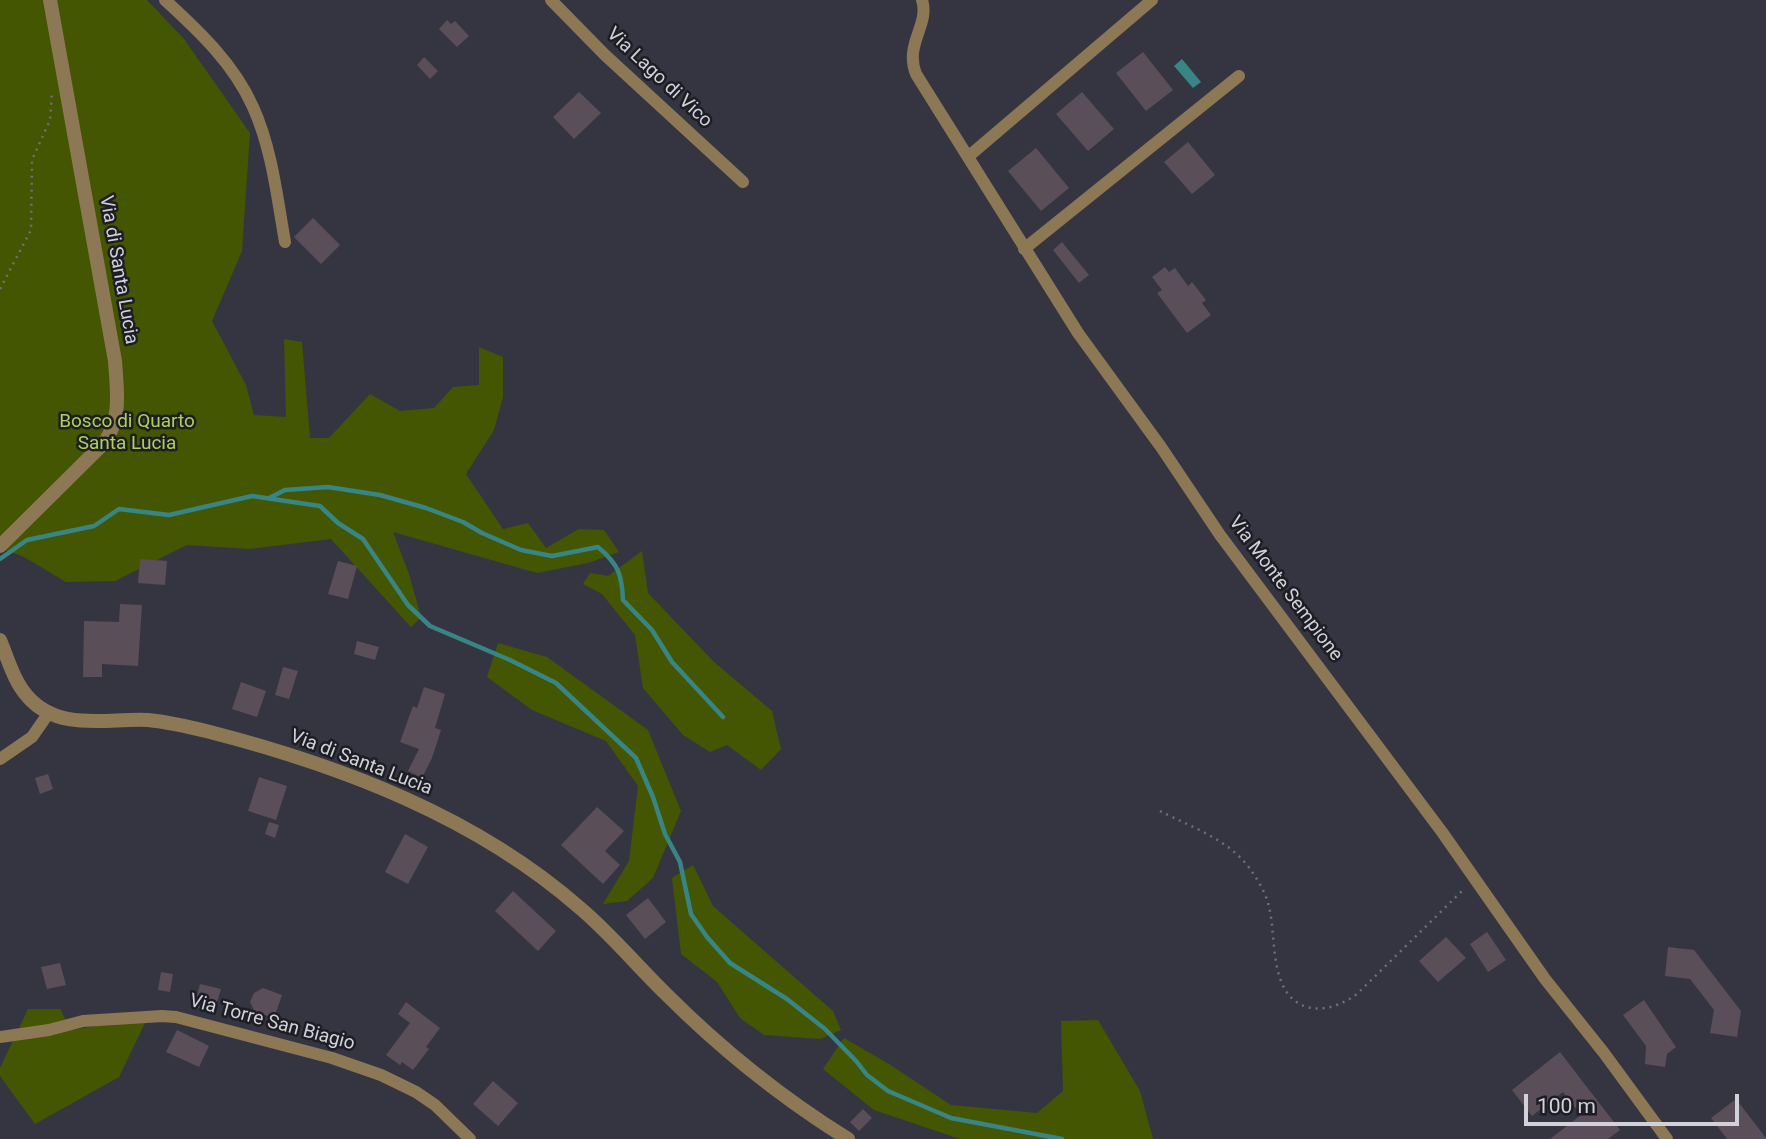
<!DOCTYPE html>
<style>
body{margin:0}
#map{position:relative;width:1766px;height:1139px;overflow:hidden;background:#353542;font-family:Roboto,sans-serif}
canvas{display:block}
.scale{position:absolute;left:1524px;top:1094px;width:215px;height:32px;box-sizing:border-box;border:4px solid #d1d1da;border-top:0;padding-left:9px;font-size:21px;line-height:24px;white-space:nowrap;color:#d1d1da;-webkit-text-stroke:5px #1d1d23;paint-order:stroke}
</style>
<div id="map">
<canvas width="1766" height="1139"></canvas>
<div class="scale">100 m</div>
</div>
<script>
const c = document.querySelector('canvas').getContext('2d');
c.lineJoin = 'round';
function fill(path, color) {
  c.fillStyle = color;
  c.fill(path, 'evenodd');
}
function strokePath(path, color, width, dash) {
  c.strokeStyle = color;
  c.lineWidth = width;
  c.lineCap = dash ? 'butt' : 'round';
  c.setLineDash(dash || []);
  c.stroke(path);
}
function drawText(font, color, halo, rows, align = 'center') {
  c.font = font + ' Roboto,sans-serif';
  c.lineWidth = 5;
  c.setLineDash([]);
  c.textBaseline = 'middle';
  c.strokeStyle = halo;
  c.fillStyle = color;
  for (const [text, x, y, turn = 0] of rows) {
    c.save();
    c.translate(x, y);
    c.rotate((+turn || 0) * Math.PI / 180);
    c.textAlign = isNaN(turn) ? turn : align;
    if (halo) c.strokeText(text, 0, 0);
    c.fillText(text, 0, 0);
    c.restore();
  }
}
fill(new Path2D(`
 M0,0H147L184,39L250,133L242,251L212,321L246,385L254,415L286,417L284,339L302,342L310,438H329L370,394L400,411L434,408L453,387L479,385V347L503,357V397L494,430L466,474L503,529L528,523L546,548L579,529L604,530L619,552L588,563L537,573L393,532L409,574L421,617L411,627L331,539L249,549L187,545L115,581L66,582L24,557L0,548Z
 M642,551L648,593L713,661L772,711L781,749L761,770L727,745L710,752L683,735L643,688L635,635L602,594L583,584L590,573L608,576Z
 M498,643L547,657L648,730L681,811L653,878L627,901L603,904L629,861L638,786L606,741L532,710L487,677Z
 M693,865L713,906L833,1011L841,1030L820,1039L764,1035L740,1018L717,982L681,954L672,878Z
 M28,1009H60L71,1030L128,1021L145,1023L119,1077L35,1124L0,1076V1068Z
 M1098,1020L1140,1091L1153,1139H960L874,1110L823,1069L844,1038L889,1064L951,1105L1037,1113L1063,1091L1061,1021Z`), '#445601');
fill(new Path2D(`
 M1182,59L1201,82L1193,88L1174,66Z`), '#388585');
strokePath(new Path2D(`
 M269,498L285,490L328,487L380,495L426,508L463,522L482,533L521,550L552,556L598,547C618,564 622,574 623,600L652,630L672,662L723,717
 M0,559L27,540L94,526L119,509L169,515L252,496L320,506L338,523L363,539L408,605L430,626L510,660L556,683L636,758L653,797L665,834L680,862L691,914L707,937L730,963L787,999L825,1029L857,1062L867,1075L888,1091L951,1118L1062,1139`), '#388585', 4.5);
fill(new Path2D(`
 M447,20L451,24L455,21L469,36L457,47L439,29Z
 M1143,52L1173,90L1146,111L1116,73Z
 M424,57L438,71L430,79L417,65Z
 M579,92L601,113L574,139L553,117Z
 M1082,92L1114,129L1088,151L1056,114Z
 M1188,142L1215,175L1192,194L1164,162Z
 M1036,148L1069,188L1041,211L1008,171Z
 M313,218L340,245L321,264L294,237Z
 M1062,242L1089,275L1079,283L1053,250Z
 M1165,267L1169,272L1175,268L1188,286L1192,282L1206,300L1202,303L1211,315L1187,333L1157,293L1162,290L1152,277Z
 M140,559L167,561L165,585L138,583Z
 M338,561L357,566L348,599L328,594Z
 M120,604L142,605L138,666L102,664V677H83L84,621L119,622Z
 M357,641L379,647L375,660L354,654Z
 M283,667L298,671L289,699L275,695Z
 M241,682L266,691L257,717L232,709Z
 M424,687L445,694L435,728L441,730L432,758L422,778L408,771L419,749L400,742L413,706L417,708Z
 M48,774L53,789L40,794L35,778Z
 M259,777L287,786L276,820L248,811Z
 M597,807L624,831L605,851L620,865L603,884L561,845Z
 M269,822L279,825L275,838L265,834Z
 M405,834L428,847L408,884L385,872Z
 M513,891L556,931L538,951L495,911Z
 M648,898L666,922L645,939L626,915Z
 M1487,932L1506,960L1488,972L1470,944Z
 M1446,937L1466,958L1438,982L1419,961Z
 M1668,947L1694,950L1741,1011L1737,1037L1710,1033L1714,1010L1690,979L1665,976Z
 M60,963L66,985L47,989L41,967Z
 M161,972L173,974L170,992L158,990Z
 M200,984L221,989L214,1012L194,1007Z
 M263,988L282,995L274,1018L255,1012L250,1002L254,993Z
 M1644,1000L1676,1047L1667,1054L1665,1067L1645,1064L1646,1046L1623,1015Z
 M406,1002L440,1028L426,1047L429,1049L413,1070L402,1062L400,1065L386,1055L410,1023L398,1014Z
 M177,1030L209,1046L199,1067L166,1052Z
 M1560,1052L1620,1130L1608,1139H1550L1581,1115L1563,1092L1532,1116L1512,1090Z
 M493,1081L518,1103L498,1126L473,1104Z
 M1736,1099L1766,1138V1139H1727L1711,1118Z
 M863,1109L872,1118L859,1131L850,1122Z`), '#5a4e58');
strokePath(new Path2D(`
 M0,289L31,230L32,160L50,120L52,93
 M1160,811C1189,826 1230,840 1250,869C1258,880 1266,893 1269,907C1277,938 1268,995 1307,1007C1325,1012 1343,1004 1357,994L1465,888`), '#6f6f7b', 2.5, [2, 5]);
strokePath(new Path2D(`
 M165,0C199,31 234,64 253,107C272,149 277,197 285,242
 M551,0L605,55L743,182
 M922,0C930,25 904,44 916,74L1078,333L1161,447L1220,535L1442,832L1545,979L1604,1053L1667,1139
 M969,156L1152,0
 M1024,249L1239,76
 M0,759L32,737L48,714
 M0,1037L49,1030L83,1021L162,1016L176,1017L332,1058L381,1075L416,1092L435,1105L470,1139`), '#8d7855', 12);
strokePath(new Path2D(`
 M0,546L103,444C122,420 117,391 115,361L50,0
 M0,640C8,659 14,682 28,697C59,732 107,718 148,720C169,722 190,727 210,732C342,766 476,817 580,908C611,934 637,966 666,994C721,1049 782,1098 848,1139`), '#8d7855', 14);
drawText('19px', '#d1d1da', '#1d1d23', [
 ["Via Lago di Vico",659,78,43],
 ["Via di Santa Lucia",118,270,80],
 ["Via Monte Sempione",1285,589,53],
 ["Via di Santa Lucia",361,763,21],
 ["Via Torre San Biagio",272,1023,15]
]);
drawText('19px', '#aed155', '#1d1d23', [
 ["Bosco di Quarto",127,422],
 ["Santa Lucia",127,444]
]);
</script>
